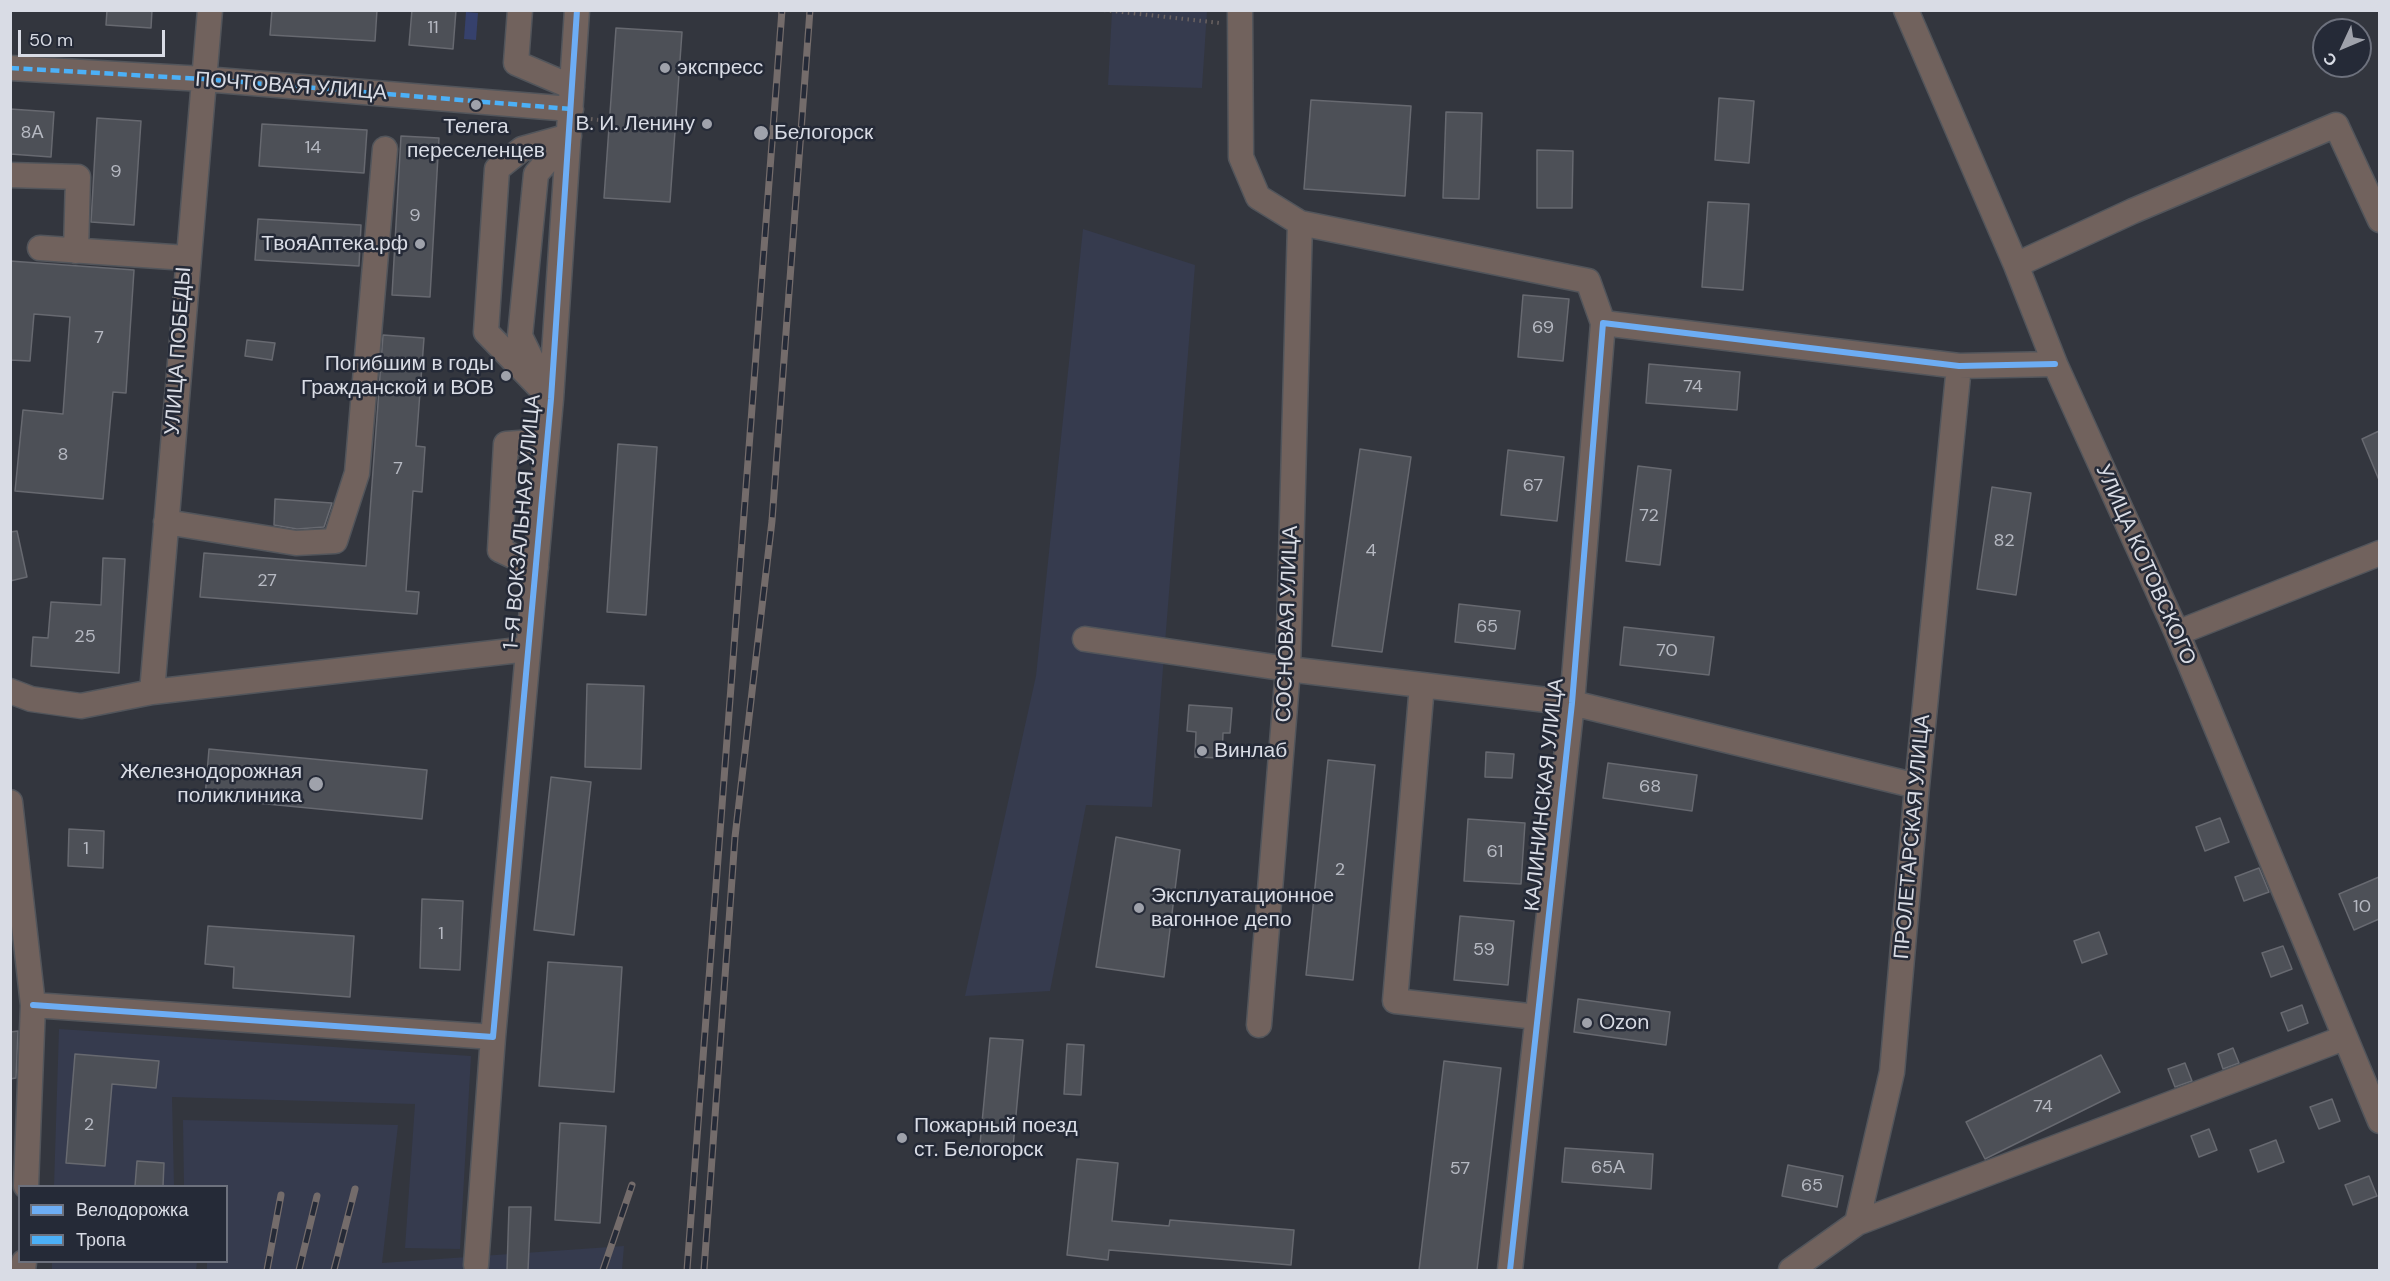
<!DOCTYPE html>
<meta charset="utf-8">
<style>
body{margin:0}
#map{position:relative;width:2390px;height:1281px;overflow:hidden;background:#33363e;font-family:"DM Sans",sans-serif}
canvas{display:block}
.frame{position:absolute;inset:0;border:12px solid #d9dce5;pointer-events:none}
.legend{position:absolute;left:18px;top:1185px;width:210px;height:78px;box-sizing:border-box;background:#252a37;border:2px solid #6d717d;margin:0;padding:8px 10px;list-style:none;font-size:18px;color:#d9dce5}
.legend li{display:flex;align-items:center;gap:12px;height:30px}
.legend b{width:30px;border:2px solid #6d717d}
.north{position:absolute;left:2312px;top:18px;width:60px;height:60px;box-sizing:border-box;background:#252a37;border:2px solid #6d717d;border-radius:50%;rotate:226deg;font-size:16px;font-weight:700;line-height:24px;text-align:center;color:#d9dce5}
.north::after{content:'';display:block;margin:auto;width:21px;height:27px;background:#9fa2ab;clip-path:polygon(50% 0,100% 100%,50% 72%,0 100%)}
.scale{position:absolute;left:18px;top:30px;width:147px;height:27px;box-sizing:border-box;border:3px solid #d9dce5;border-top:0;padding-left:8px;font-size:18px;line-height:21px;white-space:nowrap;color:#d9dce5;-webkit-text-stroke:4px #252a37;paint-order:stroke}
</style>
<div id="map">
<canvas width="2390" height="1281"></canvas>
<div class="frame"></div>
<ul class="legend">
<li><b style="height:8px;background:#6dadf4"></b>Велодорожка</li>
<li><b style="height:8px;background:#4cb0f7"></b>Тропа</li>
</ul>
<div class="north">С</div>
<div class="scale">50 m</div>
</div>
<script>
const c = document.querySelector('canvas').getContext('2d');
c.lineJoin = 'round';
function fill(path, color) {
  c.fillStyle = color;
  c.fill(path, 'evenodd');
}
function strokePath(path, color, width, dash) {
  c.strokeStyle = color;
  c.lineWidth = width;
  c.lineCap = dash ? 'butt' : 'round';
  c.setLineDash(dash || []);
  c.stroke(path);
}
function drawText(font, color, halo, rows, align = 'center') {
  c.font = font + ' "DM Sans",sans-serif';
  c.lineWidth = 5;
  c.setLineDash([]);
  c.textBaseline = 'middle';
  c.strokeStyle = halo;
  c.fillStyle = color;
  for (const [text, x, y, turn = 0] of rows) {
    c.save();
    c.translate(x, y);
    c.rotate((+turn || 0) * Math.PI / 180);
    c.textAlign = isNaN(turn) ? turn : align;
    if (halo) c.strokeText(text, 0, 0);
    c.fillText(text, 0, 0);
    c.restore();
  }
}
fill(new Path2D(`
 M1112,11H1207L1202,88L1108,85Z
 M1083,229L1195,265L1152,807L1086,805L1050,991L965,996L1036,676Z
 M59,1029L471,1056L460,1249L405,1248L415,1104L172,1097L174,1186H54Z
 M183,1120L398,1125L382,1263L624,1246L622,1270H207V1262H226V1186H184Z
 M52,1262H197L196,1270H52Z`), '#363b4e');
fill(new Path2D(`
 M466,12L478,13L476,40L464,39Z`), '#36416c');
const building = new Path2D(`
 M107,10H152L151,28L106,25Z
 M272,10H377L375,41L270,35Z
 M412,10H456L453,49L409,45Z
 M616,28L682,32L670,202L604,198Z
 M1719,98L1754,101L1749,163L1715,160Z
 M1311,100L1411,106L1405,196L1304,189Z
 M10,109L54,112L51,157L10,154Z
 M1446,112L1482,113L1479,199L1443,198Z
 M97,118L141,121L134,225L91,222Z
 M262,124L367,130L364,173L259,166Z
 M401,136L439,138L430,297L392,295Z
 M1537,150L1573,151L1572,208H1537Z
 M1708,202L1749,204L1743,290L1702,287Z
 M258,219L361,225L359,266L255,260Z
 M10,261L134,270L126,393L113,392L103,499L15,491L23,410L63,414L70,317L34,314L30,361L10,360Z
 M1523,295L1569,299L1563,361L1518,357Z
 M383,335L424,338L416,446L425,447L422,492L413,491L406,591L419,592L417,614L200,597L204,553L366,566Z
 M247,340L275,343L272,360L245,356Z
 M1649,364L1740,372L1737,410L1646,403Z
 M2379,431V480L2362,439Z
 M618,444L657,447L646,615L607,612Z
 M1360,449L1411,457L1382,652L1332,646Z
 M1508,450L1564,457L1557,521L1501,515Z
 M1638,466L1671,470L1660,565L1626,561Z
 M1992,487L2031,493L2016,595L1977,589Z
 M275,499L332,503L324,527L297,529L274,525Z
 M17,531L27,577L10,581V532Z
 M103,558L125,559L119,673L31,666L33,637L48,638L51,602L101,605Z
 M1459,604L1520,611L1515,649L1455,642Z
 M1624,627L1714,637L1709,675L1620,665Z
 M587,684L644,686L641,769L585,767Z
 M1189,705L1232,708L1230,733H1223L1222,758L1195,757L1196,732L1187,731Z
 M209,749L427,770L422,819L205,798Z
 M1486,752L1514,754L1512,778L1485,777Z
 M1328,760L1375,765L1353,980L1306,975Z
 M1608,763L1697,775L1692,811L1603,798Z
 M551,777L591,782L574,935L534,930Z
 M2220,818L2229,842L2205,851L2196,827Z
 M1468,819L1525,823L1521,884L1464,881Z
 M69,829L104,831L103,868L68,866Z
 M1116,837L1180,850L1164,977L1096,967Z
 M2259,868L2269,892L2244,901L2235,877Z
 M2379,877V919L2354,930L2339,894Z
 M422,899L463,901L460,970L420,968Z
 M1460,916L1514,921L1508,985L1454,980Z
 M208,926L354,936L350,997L233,988L234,967L205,964Z
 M2099,932L2107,954L2082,963L2074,941Z
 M2283,946L2292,969L2271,977L2262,953Z
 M548,962L622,967L614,1092L539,1086Z
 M1578,999L1670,1012L1666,1045L1574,1032Z
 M2302,1005L2308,1023L2288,1031L2281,1013Z
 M18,1031L16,1078L10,1079V1032Z
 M990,1038L1023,1040L1013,1147L980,1144Z
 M1067,1044L1084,1045L1081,1095L1064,1094Z
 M2233,1048L2239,1063L2223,1069L2218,1054Z
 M75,1054L159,1061L156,1088L112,1084L105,1166L66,1163Z
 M2101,1055L2120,1092L1985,1159L1966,1122Z
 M1444,1061L1501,1068L1477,1270H1419Z
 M2185,1063L2192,1081L2175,1087L2168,1069Z
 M2332,1099L2340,1121L2319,1129L2310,1107Z
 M560,1123L606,1126L600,1223L555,1220Z
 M2209,1129L2217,1150L2199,1157L2191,1136Z
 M2276,1140L2284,1162L2258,1172L2250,1150Z
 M1565,1148L1653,1154L1651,1189L1562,1182Z
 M1077,1159L1118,1163L1112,1221L1169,1226L1170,1220L1294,1230L1291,1265L1109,1250L1108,1260L1067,1255Z
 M137,1161L164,1163L163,1186H135Z
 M1788,1165L1843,1176L1837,1207L1782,1196Z
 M2369,1176L2377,1196L2353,1205L2345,1185Z
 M509,1207H531L528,1270H507Z`);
fill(building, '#4d5057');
strokePath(building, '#676970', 1.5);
const minor = new Path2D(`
 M520,10L516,63L572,87
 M1240,10L1241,157L1258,197L1300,223L1588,281L1603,323L1572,703L1510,1270
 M1906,10L2016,265L2055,364L2177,633L2380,1121
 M10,68L204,79L571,109
 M10,175L78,177L76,251
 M40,248L187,258
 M2016,265L2133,211L2336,125L2380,220
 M1603,323L1959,366L2055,364
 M541,379L520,336L536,174L569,136
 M551,399L486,332L497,169L522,149L569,136
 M166,522L296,543L335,541L357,473L385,149
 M536,567L500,550L506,444L547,441
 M2177,633L2380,553
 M1085,639L1288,669L1572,703L1917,786
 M1422,685L1395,1001L1537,1017
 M10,691L31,699L81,706L152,692L528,649
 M152,692L210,10
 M10,802L33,1005L26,1186
 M33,1005L493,1037
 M1259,1025L1288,669L1300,223
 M1857,1223L2344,1038
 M476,1265L493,1037L551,399L577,10
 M23,1270L24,1262
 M1791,1270L1857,1223L1892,1072L1917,786L1959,366`);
strokePath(minor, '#52555b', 27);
strokePath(new Path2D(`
 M1104,10L1220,23
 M591,119L608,121`), '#6a6261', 4, [1.5, 4.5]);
strokePath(minor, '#71625d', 24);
const rail = new Path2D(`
 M267,1270L281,1195
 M299,1270L317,1196
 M334,1270L355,1189
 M603,1270L632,1185
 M687,1270L782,10
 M704,1270L735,837L772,521L810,10`);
strokePath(rail, '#746c6b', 7);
strokePath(rail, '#252a37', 4.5, [14]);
strokePath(new Path2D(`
 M10,68L204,79L571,109`), '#4cb0f7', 4.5, [9, 4.5]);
strokePath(new Path2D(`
 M33,1005L493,1037L551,399L577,10
 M1510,1270L1572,703L1603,323L1959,366L2055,364`), '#6dadf4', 6);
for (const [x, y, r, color] of [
 [665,68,6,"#9fa2ab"],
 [476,105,6,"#9fa2ab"],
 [707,124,6,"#9fa2ab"],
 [761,133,8,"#9fa2ab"],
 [420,244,6,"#9fa2ab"],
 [506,376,6,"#9fa2ab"],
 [1202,751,6,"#9fa2ab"],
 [316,784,8,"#9fa2ab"],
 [1139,908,6,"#9fa2ab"],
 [1587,1023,6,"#9fa2ab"],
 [902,1138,6,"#9fa2ab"]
]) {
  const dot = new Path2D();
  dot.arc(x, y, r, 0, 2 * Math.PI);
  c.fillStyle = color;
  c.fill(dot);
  strokePath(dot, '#252a37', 2);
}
drawText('18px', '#b6b9c2', null, [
 ["11",433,28],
 ["8А",32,133],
 ["14",313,148],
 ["9",116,172],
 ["9",415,216],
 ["69",1543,328],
 ["7",99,338],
 ["74",1693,387],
 ["8",63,455],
 ["7",398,469],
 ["67",1533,486],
 ["72",1649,516],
 ["82",2004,541],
 ["4",1371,551],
 ["27",267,581],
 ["65",1487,627],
 ["25",85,637],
 ["70",1667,651],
 ["68",1650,787],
 ["1",86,849],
 ["61",1495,852],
 ["2",1340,870],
 ["10",2362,907],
 ["1",441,934],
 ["59",1484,950],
 ["74",2043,1107],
 ["2",89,1125],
 ["65А",1608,1168],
 ["57",1460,1169],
 ["65",1812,1186]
]);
drawText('21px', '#d9dce5', '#252a37', [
 ["экспресс",677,68],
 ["В. И. Ленину",695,124,"right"],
 ["Телега",476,127,"center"],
 ["переселенцев",476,151,"center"],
 ["Белогорск",774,133],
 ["ТвояАптека.рф",408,244,"right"],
 ["Погибшим в годы",494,364,"right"],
 ["Гражданской и ВОВ",494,388,"right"],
 ["Винлаб",1214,751],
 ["Железнодорожная",302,772,"right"],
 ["поликлиника",302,796,"right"],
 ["Эксплуатационное",1151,896],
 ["вагонное депо",1151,920],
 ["Ozon",1599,1023],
 ["Пожарный поезд",914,1126],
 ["ст. Белогорск",914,1150]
], 'left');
drawText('21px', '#d9dce5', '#252a37', [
 ["ПОЧТОВАЯ УЛИЦА",291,87,4],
 ["УЛИЦА ПОБЕДЫ",179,351,-86],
 ["1-Я ВОКЗАЛЬНАЯ УЛИЦА",523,522,-85],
 ["УЛИЦА КОТОВСКОГО",2145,565,66],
 ["СОСНОВАЯ УЛИЦА",1288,624,-88],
 ["КАЛИНИНСКАЯ УЛИЦА",1545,795,-84],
 ["ПРОЛЕТАРСКАЯ УЛИЦА",1913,837,-85]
]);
</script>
